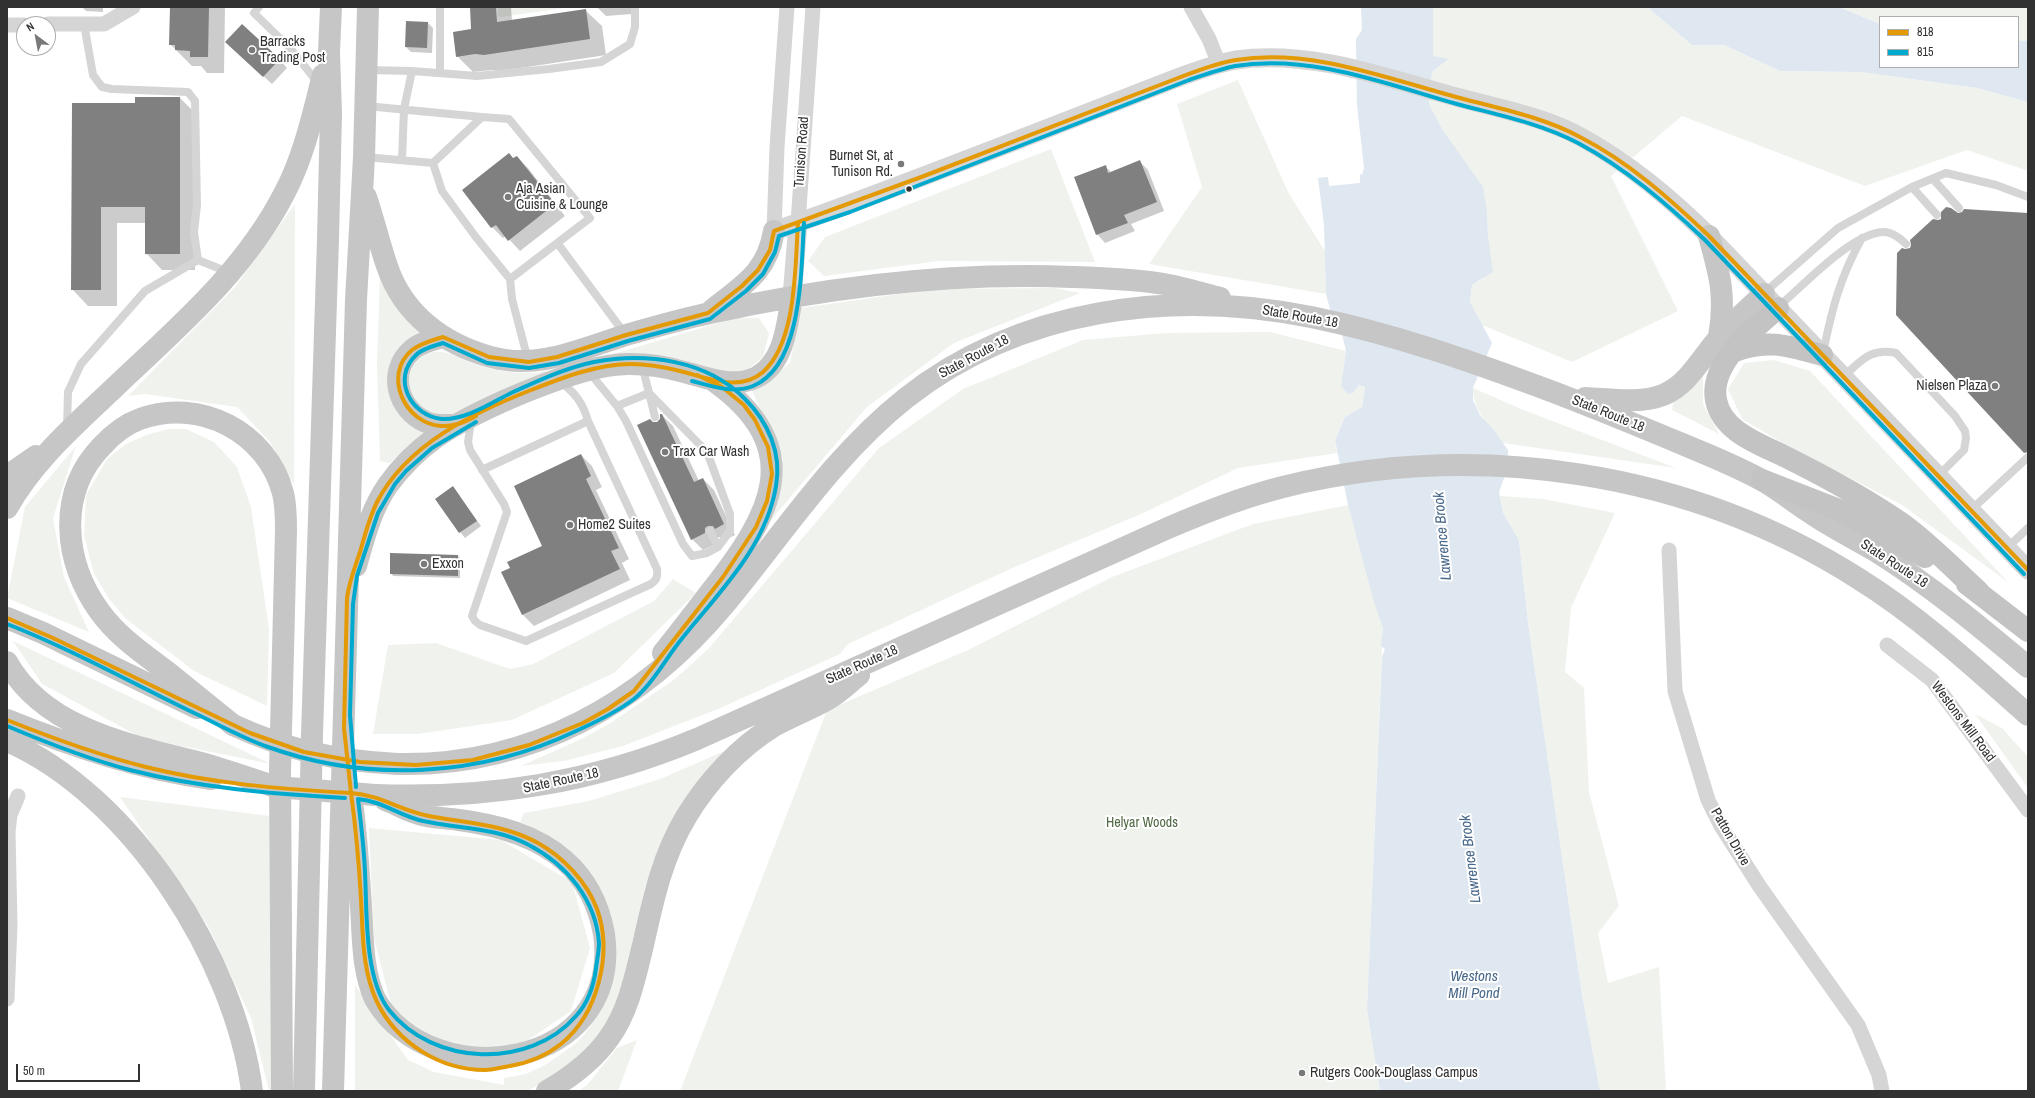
<!DOCTYPE html>
<style>
body{margin:0}
#map{position:relative;width:2035px;height:1098px;overflow:hidden;background:#fff;font-family:"Archivo Narrow",sans-serif}
canvas{display:block}
.frame{position:absolute;inset:0;border:8px solid #313131;pointer-events:none}
.legend{position:absolute;left:1879px;top:16px;width:140px;height:52px;box-sizing:border-box;background:#fff;border:1px solid #adadad;margin:0;padding:5px 7px;list-style:none;font-size:12px;color:#313131}
.legend li{display:flex;align-items:center;gap:8px;height:20px}
.legend b{width:20px;border:1px solid #adadad}
.north{position:absolute;left:16px;top:16px;width:40px;height:40px;box-sizing:border-box;background:#fff;border:1px solid #adadad;border-radius:50%;rotate:328deg;font-size:11px;font-weight:700;line-height:16px;text-align:center;color:#313131}
.north::after{content:'';display:block;margin:auto;width:14px;height:18px;background:#797979;clip-path:polygon(50% 0,100% 100%,50% 72%,0 100%)}
.scale{position:absolute;left:16px;top:1064px;width:124px;height:18px;box-sizing:border-box;border:2px solid #313131;border-top:0;padding-left:5px;font-size:12px;line-height:14px;white-space:nowrap;color:#313131;-webkit-text-stroke:3px #fff;paint-order:stroke}
</style>
<div id="map">
<canvas width="2035" height="1098"></canvas>
<div class="frame"></div>
<ul class="legend">
<li><b style="height:5px;background:#e39a05"></b>818</li>
<li><b style="height:5px;background:#00a9ce"></b>815</li>
</ul>
<div class="north">N</div>
<div class="scale">50 m</div>
</div>
<script>
const c = document.querySelector('canvas').getContext('2d');
c.lineJoin = 'round';
function fill(path, color) {
  c.fillStyle = color;
  c.fill(path, 'evenodd');
}
function strokePath(path, color, width, dash) {
  c.strokeStyle = color;
  c.lineWidth = width;
  c.lineCap = dash ? 'butt' : 'round';
  c.setLineDash(dash || []);
  c.stroke(path);
}
function drawText(font, color, halo, rows, align = 'center') {
  c.font = font + ' "Archivo Narrow",sans-serif';
  c.lineWidth = 4;
  c.setLineDash([]);
  c.textBaseline = 'middle';
  c.strokeStyle = halo;
  c.fillStyle = color;
  for (const [text, x, y, turn = 0] of rows) {
    c.save();
    c.translate(x, y);
    c.rotate((+turn || 0) * Math.PI / 180);
    c.textAlign = isNaN(turn) ? turn : align;
    if (halo) c.strokeText(text, 0, 0);
    c.fillText(text, 0, 0);
    c.restore();
  }
}
fill(new Path2D(`
 M498,7H571L501,17L498,16Z
 M1433,7H1647L1692,45H1724L1780,71L1861,72L1977,88L2028,102V171L1967,150L1865,186L1682,116L1611,176L1678,311L1572,362L1482,325L1470,302L1472,285L1483,279L1488,236L1487,212L1429,104L1432,72L1448,60L1433,56Z
 M1839,7H2028V41H2018V17H1880V24Z
 M1238,80L1289,194L1325,251L1326,294L1149,264L1202,187L1177,104Z
 M1051,149L1095,262L939,261L824,276L808,261L825,237Z
 M295,204L294,485L270,442L237,407L145,394L128,396L235,287Z
 M380,273L422,334L389,392C397,415 407,420 427,431L390,463L380,461L377,365Z
 M1055,288L1080,293L954,343L867,407L760,533L783,459L752,391L790,363L801,308L934,289Z
 M735,318H759L769,333L763,357L743,373L613,354Z
 M1270,332L1346,351L1341,386L1353,393L1359,385L1365,387L1362,407L1345,417L1335,439L1337,453L1238,468L1141,514L1010,569L848,644L840,654L718,709L623,746L564,761L521,766L579,740L609,724L675,679L709,648L879,448L963,389L1083,340L1166,333Z
 M433,352C448,350 459,358 472,363C497,372 525,376 552,370C533,379 457,418 442,417C406,413 395,363 433,352Z
 M1774,360L1810,371L2008,582L1902,505L1783,443L1742,419L1728,389L1744,363Z
 M1703,374V404L1719,434L1672,410L1673,403Z
 M1473,388L1526,411L1676,468L1503,443C1490,425 1473,412 1473,388Z
 M168,429H186L214,442L237,467L251,507L269,629L267,706L194,671L125,618L110,600L94,574L84,536L86,495L107,459L126,444L146,435Z
 M76,446L53,518L64,577L89,632L7,598L25,507Z
 M1500,496L1543,499L1615,513L1571,608L1565,672L1584,688L1589,792L1619,906L1598,933L1608,983L1659,967L1666,1091H1600L1582,995L1528,623L1519,540L1503,513Z
 M1348,505L1383,628L1367,1009L1380,1091H680L827,710L968,650L1112,577L1253,524Z
 M673,579L696,593L614,673L512,720L418,734H373L388,645L436,643L510,669L533,664L654,601Z
 M13,641L271,764L142,738L42,684Z
 M1975,714L2002,728L2028,757V788Z
 M727,750L673,823L645,886L619,1000L608,1023L594,1043L564,1069L528,1091H355V985L408,1060L434,1072L504,1085V1078L526,1074L545,1065L574,1045L585,1034L602,1008L613,969L614,935L541,833L520,822L524,813L589,801L660,779Z
 M120,797L270,816L273,1091H269L251,1018L208,926Z
 M369,828L501,840L572,882L590,948L571,1011L506,1055L440,1043L395,1019L374,939Z
 M637,1040L618,1091H578L587,1085L617,1048Z`), '#f0f3ed');
fill(new Path2D(`
 M1361,7H1433V56L1449,59L1432,72L1429,104L1444,132L1483,187L1487,212L1488,236L1493,272L1472,285L1470,302L1492,343L1473,388V400L1480,415L1493,429L1508,450V467L1499,492L1503,513L1519,540L1528,623L1582,995L1600,1091H1380L1367,1009L1382,657L1385,649L1381,646L1383,628L1374,602L1348,505L1335,440L1345,417L1362,407L1365,387L1359,385L1353,393L1348,394L1341,386L1346,351L1343,338L1331,313L1326,294L1324,225L1318,178L1328,177L1329,186L1360,183V174L1362,175L1364,168L1357,105L1356,39L1362,30Z
 M1647,7H1839L1880,24V67H2018V41H2028V102L1977,88L1861,72L1780,71L1724,45H1692Z`), '#dfe7f0');
fill(new Path2D(`
 M82,7H103V12L86,11Z
 M171,7H225L224,73H207L201,66H192L170,44Z
 M471,7H511L512,21L585,10L602,26L606,55L501,71L492,70L473,72L457,56L472,30Z
 M597,7H631L632,14L606,16Z
 M428,23L433,28L432,53L411,52L406,47Z
 M235,50L279,59L287,68L272,84Z
 M136,98H180L196,114L195,270H162L146,253V223H117V306H88L72,289L136,104Z
 M517,157L528,168L565,216L520,251L506,236L503,238L492,227L513,159Z
 M1140,162L1148,170L1164,211L1131,224L1135,231L1105,243L1097,234L1106,167L1112,173Z
 M662,415L673,426L699,481L703,479L714,490L735,535L727,539L719,537L716,539V544L703,550L692,539L653,423H657Z
 M581,455L592,466L602,487L596,490L629,559L622,563L630,580L534,626L523,615L511,568L544,546Z
 M453,487L481,526L465,538L460,532Z
 M458,556L460,558V578L393,576L391,573Z`), '#0003');
fill(new Path2D(`
 M170,7H209L208,57H190V51L175,50V45H169Z
 M470,7H496L497,22L586,9L590,39L484,55L475,54L456,57L453,32L471,29Z
 M406,21L428,22L427,48L405,47Z
 M242,24L280,59L263,77L225,42Z
 M135,97H180V254H145V207H101V290H71L72,103H135Z
 M509,153L513,158L517,156L555,204L508,241L496,225L491,228L462,190Z
 M1140,160L1157,202L1124,215L1128,223L1096,235L1074,177L1106,165L1108,173Z
 M1946,207L1951,208L1958,213L1962,212L1964,209L2028,213V452L2024,453L1896,315L1897,253L1902,248L1905,249L1910,248L1911,245L1910,240L1933,219L1938,220L1941,219V212Z
 M660,414H662L694,482L703,478L724,524L715,529L713,526H708L705,528V533L691,540L637,425L650,419L653,422H657L660,419Z
 M581,454L591,476L586,479L619,548L611,551L620,569L522,615L501,572L510,568L507,562L542,546L514,486Z
 M453,486L477,521L459,533L435,499Z
 M390,553L458,555V576L390,574Z`), '#808080');
strokePath(new Path2D(`
 M259,7L254,13L290,48L318,83
 M440,7V73
 M84,24L93,75L102,87L112,89L188,92L195,101L197,205L194,232L198,260L228,272
 M367,70L412,71L404,109L402,160
 M412,71L477,76L549,69L601,62L630,44L635,27V7
 M366,106L482,117
 M365,157L433,163L482,117L509,119L590,218L510,279L475,236L442,191L433,163
 M1933,179L1959,208
 M1912,187L1937,215
 M558,244L625,334
 M510,279L512,299L528,360
 M1764,293L1838,228L1912,187L1946,173L1996,185L2028,197
 M1778,307C1802,287 1853,231 1885,232C1894,233 1900,238 1906,244
 M1823,353C1832,309 1840,277 1862,238
 M589,372L617,406L626,421L683,544L692,556L707,553L718,547L730,531V514L707,452L649,393L642,365
 M1843,377C1861,361 1871,347 1896,353L1955,416L1965,431L1966,438L1964,450L1938,476
 M617,406L649,393L655,417
 M471,421L468,442L470,450L504,504L507,512L472,616L475,621L480,625L526,641L651,584C657,580 658,576 657,569L588,421C583,403 575,393 561,382
 M67,428L68,392L81,364L145,291L198,260
 M482,470L588,421
 M1971,510L2028,457
 M710,531L718,547
 M2007,548L2028,528`), '#d5d5d5', 8);
strokePath(new Path2D(`
 M1191,7L1209,39L1219,64
 M48,24H104L133,7
 M7,25H24
 M798,223L813,7
 M774,231L777,147L787,7
 M1669,550L1675,691L1708,800L1721,826L1760,887L1858,1025L1879,1075L1882,1091
 M1887,645L1932,680L2028,810
 M7,999L10,925L8,832L10,815L18,796`), '#d5d5d5', 15);
strokePath(new Path2D(`
 M774,231C875,196 974,157 1074,118C1102,107 1131,96 1159,85C1184,75 1210,65 1236,60C1311,49 1389,79 1460,98C1501,109 1544,117 1581,137C1630,164 1670,198 1709,236L2028,570
 M792,297L798,223`), '#d5d5d5', 19);
strokePath(new Path2D(`
 M366,197C374,220 379,243 387,266C403,314 443,344 491,357C538,370 581,349 626,335C654,327 682,319 710,313C829,287 950,272 1072,277C1102,278 1134,279 1164,284C1182,287 1201,293 1220,298
 M1709,236C1720,275 1726,297 1719,337
 M712,310C743,285 767,273 774,231
 M443,337C432,340 420,343 412,350C387,372 398,410 426,422C435,426 446,425 456,425
 M1585,398C1610,399 1640,404 1663,395C1688,385 1701,358 1718,339C1732,323 1748,309 1764,294
 M7,476L36,456
 M7,508C34,460 76,424 115,387C178,327 245,271 285,192C304,156 313,114 323,75
 M356,566C364,538 371,509 388,485C401,467 417,451 435,438C476,410 581,363 630,364C648,364 667,367 684,372C708,378 733,389 757,377C785,362 787,324 792,297
 M7,618L43,633L197,708
 M663,653C680,632 696,611 712,590C771,515 809,449 714,381
 M7,662C45,730 131,745 201,763C226,770 251,779 276,787
 M7,720C74,747 140,769 211,779
 M233,725C212,708 191,691 170,674C144,654 119,638 100,612C63,562 57,492 102,446C112,435 126,424 140,419C199,397 267,432 283,493C286,505 286,518 286,530L280,771L282,1091
 M7,741C131,795 235,959 252,1091
 M397,764C529,767 642,704 725,604C783,534 834,455 906,398C1020,308 1172,289 1311,317C1395,334 1476,363 1556,393C1600,410 1644,428 1687,446C1713,457 1741,468 1765,482C1786,495 1806,511 1828,524C1844,534 1861,542 1877,552C1931,586 1979,626 2028,667
 M375,795C488,799 592,783 697,739L1168,528C1205,512 1243,497 1283,487C1477,439 1690,471 1859,579C1920,617 1974,667 2028,715
 M353,809C357,841 359,874 361,906C363,937 362,970 375,999C433,1098 623,1069 604,934C599,906 586,879 564,860C535,835 497,825 459,820C446,818 431,818 419,814C407,811 396,804 385,800
 M304,1091L312,735L328,239L331,114L329,52L331,7
 M333,1091L356,300L364,157L368,7
 M547,1091C571,1077 593,1061 609,1038C629,1010 635,977 643,945C653,900 662,857 686,817C707,782 739,747 774,726C792,716 811,709 828,699C839,693 849,683 859,675`), '#c6c6c6', 22);
strokePath(new Path2D(`
 M1778,308C1753,329 1709,364 1716,400C1722,432 1760,444 1786,457C1826,477 1867,499 1904,525C1931,545 1954,569 1979,592
 M1732,352C1766,338 1789,346 1822,355
 M1762,480L1839,510L1925,557
 M1967,584L2028,631`), '#c3c3c3', 22);
strokePath(new Path2D(`
 M233,725C287,750 337,761 397,764
 M276,787L375,795`), '#c6c6c6', 22);
strokePath(new Path2D(`
 M774,231L924,176L1178,78C1197,71 1216,63 1236,60C1312,48 1388,79 1460,98C1501,109 1543,117 1580,137C1629,162 1670,199 1709,236L2028,570
 M476,416C465,422 454,427 441,426C405,424 382,375 412,350C421,343 433,340 443,337L489,357L529,362L557,357L626,335L708,313L742,286L758,270L770,250L774,231
 M7,618L53,638L250,733L304,752L360,762L416,765L473,760L529,745L583,723L608,709L634,691L723,577L756,527L767,501L772,474L768,447L755,420L744,405L722,387L697,375
 M7,720C52,738 98,755 146,767C213,784 282,789 351,793
 M351,793C381,795 401,811 429,816C466,823 504,824 538,843C563,857 587,882 597,909C613,953 598,1014 561,1044C547,1055 528,1063 510,1066C502,1067 493,1070 485,1070C440,1070 397,1043 377,1002C362,970 363,935 361,900C359,864 356,829 351,793Z
 M351,793L344,728L347,598C349,582 355,567 360,552C365,535 369,518 377,502C407,444 473,413 531,390C562,378 597,364 631,364C648,364 664,367 680,371C705,377 739,393 763,372C797,342 795,265 798,223`), '#e39a05', 4);
strokePath(new Path2D(`
 M692,381C711,386 733,394 753,386C803,366 801,268 804,223
 M7,624C71,649 132,683 194,713C218,724 242,738 268,747C368,783 480,777 576,731C596,722 617,712 634,699C653,683 665,660 680,641C717,594 766,548 776,486C782,453 768,422 745,399C707,360 646,352 594,362C565,368 538,381 511,393C491,403 466,420 442,419C411,416 391,379 416,355C423,348 434,346 443,343L487,363L529,368L559,363L628,341L710,319L746,291L763,274L775,252L779,236L850,212L1189,80C1204,75 1220,69 1235,66C1311,54 1386,84 1457,104C1498,115 1540,123 1578,143C1625,168 1666,203 1705,240L2024,574
 M7,726C47,743 88,759 130,770C200,788 273,794 345,798
 M356,787L350,715L353,604L357,576L378,513L395,484L406,471L432,448L476,422
 M358,799C382,801 400,816 423,821C459,829 495,827 529,845C567,865 596,900 599,943C599,951 597,960 596,968C594,984 588,1003 576,1016C529,1070 433,1066 389,1010C364,978 367,911 365,872C364,847 361,823 358,799Z`), '#00a9ce', 4);
for (const [x, y, r, color] of [
 [252,50,4,"#797979"],
 [901,164,4,"#797979"],
 [909,189,3.5,"#313131"],
 [508,197,4,"#797979"],
 [1995,386,4,"#797979"],
 [665,452,4,"#797979"],
 [570,525,4,"#797979"],
 [424,564,4,"#797979"],
 [1302,1073,4,"#797979"]
]) {
  const dot = new Path2D();
  dot.arc(x, y, r, 0, 2 * Math.PI);
  c.fillStyle = color;
  c.fill(dot);
  strokePath(dot, '#fff', 1.5);
}
drawText('14px', '#313131', '#fff', [
 ["Barracks",260,42],
 ["Trading Post",260,58],
 ["Burnet St, at",893,156,"right"],
 ["Tunison Rd.",893,172,"right"],
 ["Aja Asian",516,189],
 ["Cuisine & Lounge",516,205],
 ["Nielsen Plaza",1987,386,"right"],
 ["Trax Car Wash",673,452],
 ["Home2 Suites",578,525],
 ["Exxon",432,564],
 ["Rutgers Cook-Douglass Campus",1310,1073]
], 'left');
drawText('14px', '#313131', '#fff', [
 ["Tunison Road",802,152,-86],
 ["State Route 18",1300,317,10],
 ["State Route 18",974,357,-28],
 ["State Route 18",1608,414,22],
 ["State Route 18",1894,564,33],
 ["State Route 18",862,665,-24],
 ["Westons Mill Road",1963,722,53],
 ["State Route 18",561,781,-12],
 ["Patton Drive",1730,837,60]
]);
drawText('14px', '#506844', '#fff', [
 ["Helyar Woods",1142,823]
]);
drawText('italic 15px', '#49698a', '#fff', [
 ["Lawrence Brook",1443,536,-95],
 ["Lawrence Brook",1471,859,-97],
 ["Westons",1474,977],
 ["Mill Pond",1474,994]
]);
</script>
